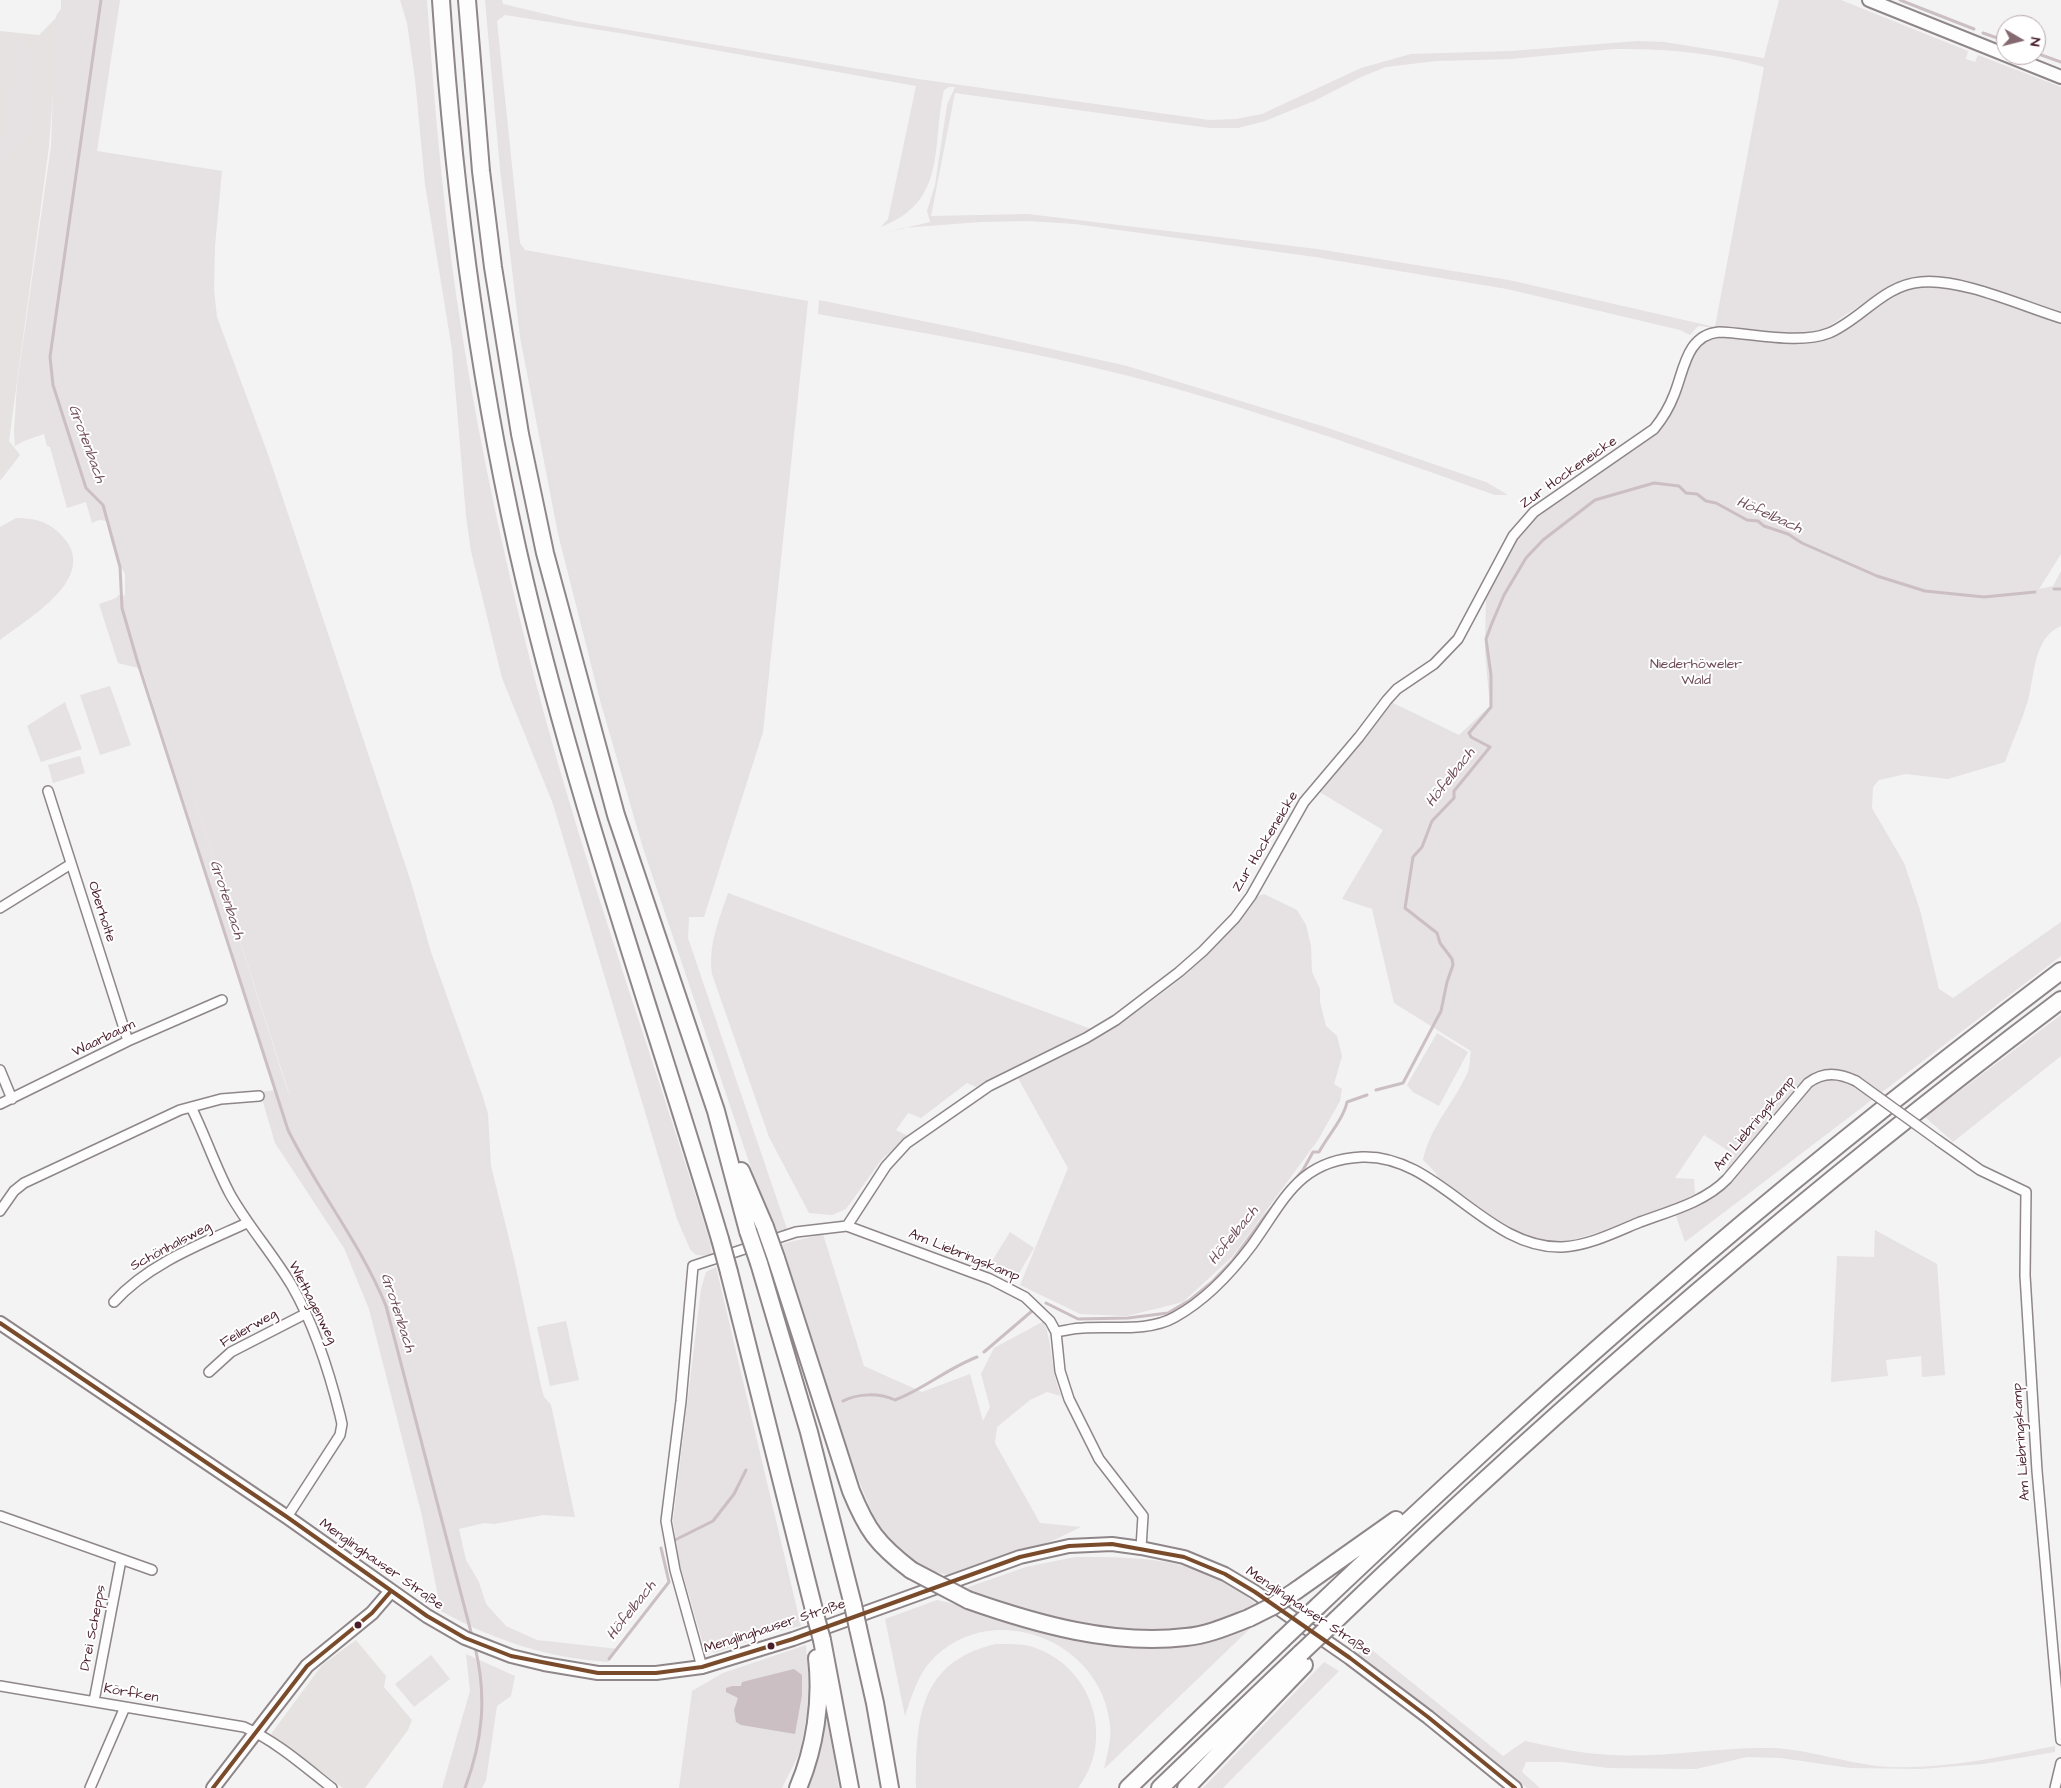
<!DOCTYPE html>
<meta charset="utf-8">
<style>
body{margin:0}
#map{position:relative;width:2061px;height:1788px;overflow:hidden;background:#f3f3f3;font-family:"Architects Daughter",sans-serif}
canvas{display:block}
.north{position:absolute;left:1996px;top:15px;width:50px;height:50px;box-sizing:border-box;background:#fff;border:1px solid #b7a5aa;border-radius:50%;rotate:98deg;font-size:14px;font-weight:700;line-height:20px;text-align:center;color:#4a1f2b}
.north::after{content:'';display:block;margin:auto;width:18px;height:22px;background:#856971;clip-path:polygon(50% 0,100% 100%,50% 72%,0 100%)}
</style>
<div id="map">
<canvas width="2061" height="1788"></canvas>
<div class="north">N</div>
</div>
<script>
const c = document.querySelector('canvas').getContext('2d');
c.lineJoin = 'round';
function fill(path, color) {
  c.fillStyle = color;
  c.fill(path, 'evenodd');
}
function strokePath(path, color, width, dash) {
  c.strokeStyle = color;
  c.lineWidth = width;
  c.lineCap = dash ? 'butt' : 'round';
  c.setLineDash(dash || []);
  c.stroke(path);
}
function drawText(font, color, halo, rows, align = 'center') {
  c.font = font + ' "Architects Daughter",sans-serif';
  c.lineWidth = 4;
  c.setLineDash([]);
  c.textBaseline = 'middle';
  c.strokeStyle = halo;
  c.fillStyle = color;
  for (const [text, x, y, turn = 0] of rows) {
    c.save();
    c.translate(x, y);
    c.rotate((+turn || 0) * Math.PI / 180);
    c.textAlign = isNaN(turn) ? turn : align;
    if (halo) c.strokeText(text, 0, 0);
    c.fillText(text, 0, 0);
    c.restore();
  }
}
fill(new Path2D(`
 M57,17L66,83L54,82L49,147L9,441L20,455L0,481V31L39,35Z
 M356,1640L386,1676L384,1687L412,1720L408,1730L365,1788H343L271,1734L322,1665Z`), '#e6e2e2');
fill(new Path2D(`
 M61,0H120L97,151L222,171L215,246L214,290L217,317L269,457L411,882L431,952L482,1094L488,1114L491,1166L514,1259L541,1386L544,1397L551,1405L575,1517L543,1515L494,1524L484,1523L459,1529L466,1560L479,1582L486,1604L506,1626L537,1640L618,1649L608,1662C548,1658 493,1640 441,1611L422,1516L369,1309L344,1248L275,1143L260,1092L276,1090L142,669L118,663L99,604L116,598L118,595L124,596L125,594V574L119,563L107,521L99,520L92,523L86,502L67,508L50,447L47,446L44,434L24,441L15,446L14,432L17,384L51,146L56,16L61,9ZM175,738L288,1090L289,1095Z
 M400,0H427C434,98 442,196 456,294C473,411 497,526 525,640C575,844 649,1042 710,1242L712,1256L696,1255L690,1249L677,1219L553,804L502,678L471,551L466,516L452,350L425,184L415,79L407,23Z
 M485,0H502L503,4L575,21L918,79L1209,120L1236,119L1262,114L1361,68L1411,54L1511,51L1638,41L1664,42L1764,58L1779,0H1841L1968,51L1966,59L1975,62L1978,55L2061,87V313L1947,277L1910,279L1889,286L1820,332L1792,335L1698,326L1690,335L1680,330L1507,289L1315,257L1075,224L1027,221L981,222L902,228L888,232L930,222L927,211L935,185L947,105L955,87H949L944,90C931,147 948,201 881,227L888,219L916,86L619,33L505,15L497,21L520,243L525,250L808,301L763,732L704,917H689L688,938L787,1229L773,1233L643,848L601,704L558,534L520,337L500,169ZM1614,49C1663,48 1717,53 1764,67L1715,327L1509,280L1317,249L1028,214L931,216L955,93L1157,121L1210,128H1238L1265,121L1314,101L1361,77L1386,67L1436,61L1511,59Z
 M17,35C42,53 30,105 29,134L0,162V146L5,133Z
 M1922,285L1955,288L2061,322V554L2039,589L2053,586L2061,571V626C2033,638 2035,675 2028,700C2022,721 2012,742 2005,762L1948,779L1906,774L1879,780L1873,787L1872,808L1904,863L1920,910L1939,989L1953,998L2061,922V956L1685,1242L1675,1213L1716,1193L1733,1154L1704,1135L1675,1178L1694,1179L1695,1194L1666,1209L1607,1230L1561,1243L1533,1238L1505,1226L1439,1182L1436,1173L1423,1160C1430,1127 1453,1104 1467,1074C1470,1068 1470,1058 1471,1051L1394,1003L1372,909L1342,899L1383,830L1318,791L1387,700L1459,735L1490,706L1485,653L1486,589L1519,528L1662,420L1666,424C1677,402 1679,377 1691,356C1713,315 1787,350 1824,341C1848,335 1870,305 1893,294C1902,290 1913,288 1922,285Z
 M819,300L962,329L1127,366L1325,427L1486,482L1508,495H1495C1374,452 1253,408 1129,376C1027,350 922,333 818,314Z
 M16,518C36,518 50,522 63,537C100,578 27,619 0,640V527Z
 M110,686L131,745L100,755L80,695Z
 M65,702L82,749L41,762L27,726Z
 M80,756L85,773L53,783L48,765Z
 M728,893L1091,1029L976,1087L967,1083L921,1118L908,1113L896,1130L908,1136L882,1159L846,1209L832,1215L809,1213L769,1137L712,974C708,945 719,920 728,893Z
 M1264,894L1297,910L1306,925L1311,945L1312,972L1320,989V1002L1326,1026L1337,1036L1342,1056L1334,1084L1342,1089L1340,1101L1318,1140L1232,1257L1183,1302L1127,1316L1080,1314L1020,1285L1068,1168L1018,1078C1086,1044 1157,1006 1211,951C1228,934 1243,915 1258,896Z
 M2061,1015V1056L1953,1142L1925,1117Z
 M1437,1033L1468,1052L1439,1106L1413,1092L1407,1085Z
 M1875,1230L1937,1264L1945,1375L1922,1377L1921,1356L1886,1360L1888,1376L1831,1382L1837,1256L1874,1257Z
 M1010,1232L1034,1248L1017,1277L989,1266Z
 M823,1234L864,1366L922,1392L970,1374L983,1421L990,1407L981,1374L994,1348L1044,1321C1053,1347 1051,1371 1061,1396L1047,1392L1030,1400L997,1427L995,1443L1040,1523L1081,1527L1054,1540L951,1576L917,1567L880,1532L847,1452L782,1244Z
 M716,1267L801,1626L773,1632L715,1653L703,1644L679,1561L673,1521L701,1289L706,1272Z
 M566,1321L579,1380L550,1386L537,1327Z
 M1075,1557C1142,1557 1204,1557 1257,1605C1165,1655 1058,1624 966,1588L1026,1567Z
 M937,1600C1005,1615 1099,1656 1168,1646C1196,1642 1233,1627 1260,1619L1104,1769C1107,1754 1112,1739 1110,1724C1101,1639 990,1597 931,1661C917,1676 912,1696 905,1716L885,1619Z
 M996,1644C1010,1644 1025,1643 1038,1649C1093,1670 1115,1740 1078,1788H916C916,1720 918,1662 996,1644Z
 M806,1645L810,1697L800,1752L782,1788H679L692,1691L723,1673Z
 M1367,1646L1503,1756L1525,1741C1553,1747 1582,1754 1611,1755C1664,1758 1717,1747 1770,1748C1811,1749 1849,1765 1890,1767C1945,1769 2000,1757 2055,1746V1752L1983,1764L1921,1769L1850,1768L1781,1758L1747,1757L1696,1769L1608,1768L1563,1762H1526L1522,1772L1540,1788H1527L1357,1654Z
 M466,1654L515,1676L511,1696L497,1706L486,1780L482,1788H442L470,1691Z
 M431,1655L450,1679L414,1707L395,1684Z
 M1324,1662L1339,1671L1223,1788H1203Z
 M823,1693L839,1788H803Z`), '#e6e1e2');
fill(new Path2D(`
 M794,1669L802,1675V1695L795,1734L741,1725L736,1722L734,1710L738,1698L726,1692V1688L732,1686H741L742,1682Z`), '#cbbfc3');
strokePath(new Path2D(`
 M101,0L50,357L53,385L86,488L103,505L120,567L122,608L137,660L288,1130C318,1191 361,1244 386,1306L472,1636
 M1900,0L1974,29
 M1983,33L2006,41
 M2036,53L2061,62
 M2054,589H2061
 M1376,1090L1403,1083L1441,1011L1447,982L1453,965L1452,959L1440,943L1437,933L1405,908L1413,857L1422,847L1432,821L1454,798V791L1490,747L1471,737L1469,733L1491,707V675L1486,639L1492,623L1504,595L1526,558L1543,540L1595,500L1654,483L1679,486L1686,493L1697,494L1706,501L1716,503L1747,520L1758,521L1764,526L1788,534L1802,543L1877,576L1925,591L1984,597L2035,592
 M1046,1303L1078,1319L1128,1318L1168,1313L1190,1300L1212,1282L1233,1260L1265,1216L1303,1170L1313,1152H1319C1327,1137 1344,1118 1347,1102L1367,1095
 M984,1352L1032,1311
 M843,1401C859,1393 879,1393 895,1400C924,1389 948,1368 977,1357
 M673,1541L713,1521L734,1494L746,1470
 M609,1659L669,1582L661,1548
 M465,1788C483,1740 487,1696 475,1647`), '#cbbfc3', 3);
const street = new Path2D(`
 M48,791L128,1041
 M0,908L71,864
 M0,1070L12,1099
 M0,1104L128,1041L222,1000
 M191,1107C205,1135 215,1166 230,1194C248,1226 273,1254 292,1286C315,1326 329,1371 340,1415L342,1424L340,1435L287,1517
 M1939,1141L1980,1170L2026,1192L2025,1275L2037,1471L2061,1740
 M0,1211L14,1191L24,1183L180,1110L221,1099L259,1096
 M847,1226L886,1166L907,1143L989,1086L1086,1038L1116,1020L1179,972L1203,951L1235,918L1251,896L1304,802L1359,737L1387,700L1397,689L1434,664L1458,639L1513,536L1534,512L1654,429C1663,418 1669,408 1674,395C1684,371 1686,335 1719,332C1751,333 1799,345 1829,333C1862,319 1883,285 1921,282C1961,278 2022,306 2061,318
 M114,1302C148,1264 201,1244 247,1223
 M1056,1332C1064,1331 1074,1328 1083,1328C1112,1326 1149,1332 1175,1317C1206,1300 1231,1273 1252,1245C1284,1201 1298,1160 1362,1157C1438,1154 1485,1249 1562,1247C1588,1246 1616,1232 1640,1222C1670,1211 1705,1202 1727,1179L1808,1083C1824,1071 1839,1073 1856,1081
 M209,1372L231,1352L305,1314
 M0,1516L152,1570
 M702,1667L675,1570L666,1521L681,1401L693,1266L796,1232L847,1226L990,1279L1025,1297L1050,1321L1056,1332L1060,1371L1069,1399L1099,1459L1143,1516L1141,1548
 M0,1686L244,1727C276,1741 304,1766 332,1788
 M94,1701L121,1560
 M90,1788L125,1707
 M2055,1788L2061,1763`);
const secondary = new Path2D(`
 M1869,0L2006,55
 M2006,55L2061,77
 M0,1323L287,1517L427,1616L465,1638L511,1656L544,1664L598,1673H656L702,1667L793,1639L1020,1557L1069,1546L1112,1544L1141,1548L1184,1557L1225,1574L1255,1592L1350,1658L1428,1717L1515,1788
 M213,1788L307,1666L372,1613L391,1591`);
const highway = new Path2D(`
 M441,0C454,196 480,391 525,582C578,805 655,1021 720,1239
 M467,0L481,171L493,267L520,434L545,553L616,815L716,1111L748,1231
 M741,1171L765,1227
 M776,1258L851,1491C867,1530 877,1544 911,1570
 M759,1263L809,1432L853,1605
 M729,1272L816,1618
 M1297,1590L1396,1520
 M968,1600C1036,1624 1114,1646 1186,1637C1208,1635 1228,1626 1249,1618
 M1318,1606C1428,1502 1538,1399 1652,1301C1784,1186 1921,1077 2061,971
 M1337,1619C1566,1399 1807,1191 2061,1000
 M858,1628L875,1703L890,1788
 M822,1640L850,1788
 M798,1788C815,1748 822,1701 817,1658
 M1128,1788L1282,1640
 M1160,1788L1301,1653
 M1186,1788L1304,1665`);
strokePath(street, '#8e8688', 12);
strokePath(secondary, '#8e8688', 16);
strokePath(highway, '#8e8688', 20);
strokePath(street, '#fdfdfd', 9);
strokePath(secondary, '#fdfdfd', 12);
strokePath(highway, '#fdfdfd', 16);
const streetBridge = new Path2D(`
 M1856,1081L1939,1141`);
const highwayBridge = new Path2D(`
 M765,1227L776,1258
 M748,1231L759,1263
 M720,1239L729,1272
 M911,1570L968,1600
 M853,1605L858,1628
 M816,1618L822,1640
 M1249,1618L1273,1606L1297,1590
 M1282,1640L1318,1606
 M1301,1653L1337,1619`);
strokePath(streetBridge, '#8e8688', 12, []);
strokePath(highwayBridge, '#8e8688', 20, []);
strokePath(streetBridge, '#fdfdfd', 9);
strokePath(highwayBridge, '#fdfdfd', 16);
strokePath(new Path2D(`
 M0,1323L287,1517L427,1616L465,1638L511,1656L598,1673H656L702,1667L793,1639L1020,1557L1069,1546L1112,1544L1184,1557L1225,1574L1255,1592L1350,1658L1428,1717L1515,1788
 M213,1788L307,1666L372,1613L391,1591`), '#7a4b2a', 4);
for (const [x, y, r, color] of [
 [358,1625,4.5,"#4a1f2b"],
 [771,1646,4.5,"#4a1f2b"]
]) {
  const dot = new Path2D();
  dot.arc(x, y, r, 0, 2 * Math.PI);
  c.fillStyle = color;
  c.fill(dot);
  strokePath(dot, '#fff', 2);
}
drawText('14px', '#4a1f2b', '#fff', [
 ["Zur Hockeneicke",1569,473,-35],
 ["Zur Hockeneicke",1266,842,-59],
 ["Oberholte",101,912,72],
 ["Waarbaum",104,1039,-26],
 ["Am Liebringskamp",1755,1124,-50],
 ["Schönhalsweg",171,1247,-28],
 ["Am Liebringskamp",964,1256,22],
 ["Wiethagenweg",312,1303,63],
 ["Feilerweg",249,1329,-30],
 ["Am Liebringskamp",2022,1442,-94],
 ["Menglinghauser Straße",381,1565,35],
 ["Menglinghauser Straße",1308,1612,34],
 ["Menglinghauser Straße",775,1627,-18],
 ["Drei Schepps",94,1628,-79],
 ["Körfken",131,1694,10]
]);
drawText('14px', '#6e4c56', '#fff', [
 ["Niederhöweler",1696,665],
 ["Wald",1696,681]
]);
drawText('italic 15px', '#714f59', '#fff', [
 ["Grotenbach",86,444,70],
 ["Höfelbach",1769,516,24],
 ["Höfelbach",1451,778,-52],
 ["Grotenbach",226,900,72],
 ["Höfelbach",1234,1236,-51],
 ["Grotenbach",397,1313,72],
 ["Höfelbach",632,1611,-52]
]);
</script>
